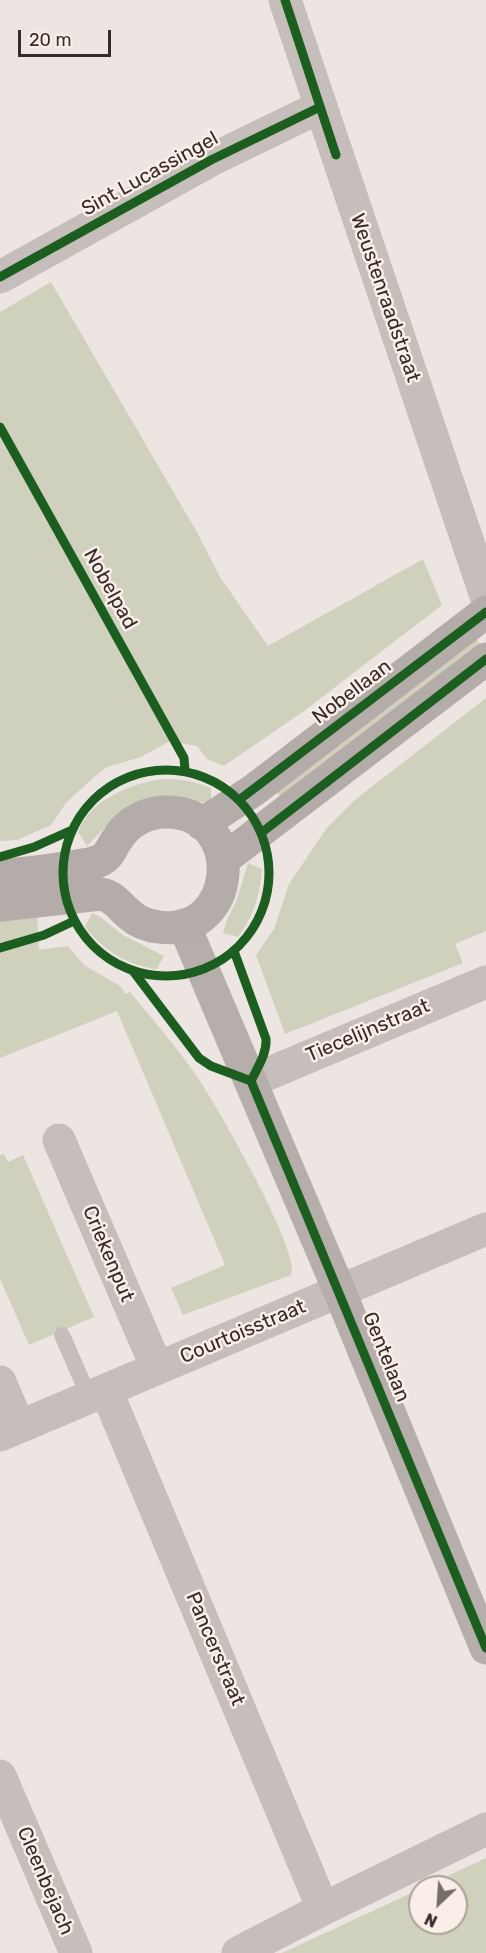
<!DOCTYPE html>
<style>
body{margin:0}
#map{position:relative;width:486px;height:1953px;overflow:hidden;background:#ece5e1;font-family:Rubik,sans-serif}
canvas{display:block}
.north{position:absolute;left:408px;top:1875px;width:60px;height:60px;box-sizing:border-box;background:#f9efe8;border:2px solid #aba19b;border-radius:50%;rotate:205deg;font-size:16px;font-weight:700;line-height:24px;text-align:center;color:#362b28}
.north::after{content:'';display:block;margin:auto;width:21px;height:27px;background:#766c69;clip-path:polygon(50% 0,100% 100%,50% 72%,0 100%)}
.scale{position:absolute;left:18px;top:30px;width:93px;height:27px;box-sizing:border-box;border:3px solid #362b28;border-top:0;padding-left:8px;font-size:18px;line-height:21px;white-space:nowrap;color:#362b28;-webkit-text-stroke:4px #f9efe8;paint-order:stroke}
</style>
<div id="map">
<canvas width="486" height="1953"></canvas>
<div class="north">N</div>
<div class="scale">20 m</div>
</div>
<script>
const c = document.querySelector('canvas').getContext('2d');
c.lineJoin = 'round';
function fill(path, color) {
  c.fillStyle = color;
  c.fill(path, 'evenodd');
}
function strokePath(path, color, width, dash) {
  c.strokeStyle = color;
  c.lineWidth = width;
  c.lineCap = dash ? 'butt' : 'round';
  c.setLineDash(dash || []);
  c.stroke(path);
}
function drawText(font, color, halo, rows, align = 'center') {
  c.font = font + ' Rubik,sans-serif';
  c.lineWidth = 5;
  c.setLineDash([]);
  c.textBaseline = 'middle';
  c.strokeStyle = halo;
  c.fillStyle = color;
  for (const [text, x, y, turn = 0] of rows) {
    c.save();
    c.translate(x, y);
    c.rotate((+turn || 0) * Math.PI / 180);
    c.textAlign = isNaN(turn) ? turn : align;
    if (halo) c.strokeText(text, 0, 0);
    c.fillText(text, 0, 0);
    c.restore();
  }
}
fill(new Path2D(`
 M51,282L198,534L220,577L268,646L423,559L442,605L304,711L224,766L207,759L197,746L170,741L141,757L107,767L93,778L66,803L51,825L17,840L0,841V312Z
 M474,633L482,648L283,801L274,789Z
 M486,698V931L455,944L463,963L285,1034L256,955L274,929L289,884L326,829L356,799Z
 M167,779C183,779 196,782 211,788V802H197L118,814L87,846L78,832C90,799 135,781 167,779Z
 M248,863L262,869C260,895 254,915 238,937L223,933L226,922L236,902Z
 M37,912L39,950L68,946L84,965L120,986L126,994L130,992C152,1019 176,1046 196,1075C213,1099 303,1255 291,1275L183,1315L171,1288L225,1265L117,1011L0,1058V916Z
 M92,913L99,916L123,935L164,956L157,969C126,965 105,951 85,927Z
 M4,1154L8,1162L23,1155L94,1317L29,1345L0,1279V1155Z
 M486,1858V1953H282L420,1889V1923H456V1887H424Z`), '#d0d1bc');
strokePath(new Path2D(`
 M62,1335L89,1397`), '#c6beba', 16);
strokePath(new Path2D(`
 M285,0L486,596
 M0,277L211,160L320,107
 M251,1081L486,982
 M59,1140L157,1368
 M0,1382L19,1427
 M106,1390L323,1909
 M0,1435L486,1229
 M0,1776L76,1953
 M238,1953L323,1909L486,1829`), '#c6beba', 33);
strokePath(new Path2D(`
 M184,925L339,1290L486,1648`), '#b6aeab', 33);
strokePath(new Path2D(`
 M202,824L254,790L486,612
 M224,859L486,659
 M0,876C26,873 51,871 77,866C84,865 92,864 99,861C109,857 110,850 116,841C127,822 147,811 169,812C248,815 237,938 159,927C149,926 138,922 130,915C120,907 114,896 101,894L0,905`), '#b4aca9', 33);
strokePath(new Path2D(`
 M285,0L336,155
 M0,277L211,160L320,107
 M0,427L184,758L185,770
 M63 873a103 103 0 1 1 206 0a103 103 0 1 1-206 0Z
 M239,800L486,612
 M261,833L486,659
 M0,857L34,847L72,830
 M0,948L44,935L74,921
 M234,951L266,1039C267,1054 257,1068 251,1081
 M133,971L199,1058L211,1066L251,1081
 M251,1081L486,1648`), '#1b5e20', 9);
drawText('20px', '#362b28', '#f9efe8', [
 ["Sint Lucassingel",150,174,-29],
 ["Weustenraadstraat",385,298,71],
 ["Nobelpad",110,589,61],
 ["Nobellaan",352,692,-37],
 ["Tiecelijnstraat",368,1031,-23],
 ["Criekenput",108,1254,67],
 ["Courtoisstraat",243,1332,-23],
 ["Gentelaan",386,1357,68],
 ["Pancerstraat",215,1649,67],
 ["Cleenbejach",45,1881,67]
]);
</script>
